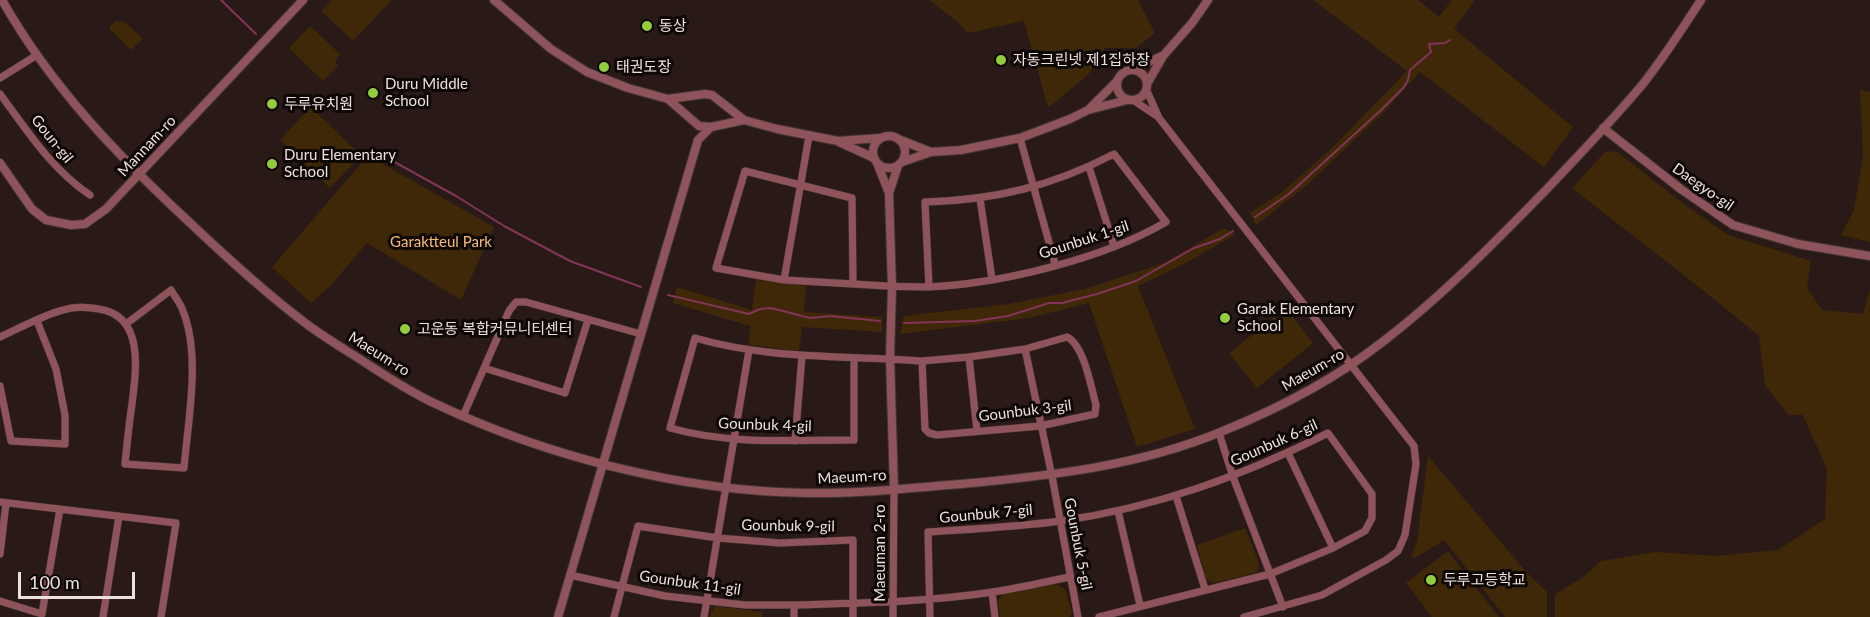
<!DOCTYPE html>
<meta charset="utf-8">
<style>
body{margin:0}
#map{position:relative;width:1870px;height:617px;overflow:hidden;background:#2a1a17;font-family:Lato,sans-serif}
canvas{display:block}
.scale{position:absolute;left:18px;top:572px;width:117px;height:27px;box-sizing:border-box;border:3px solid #ede1df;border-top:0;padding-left:8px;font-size:18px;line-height:21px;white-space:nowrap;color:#ede1df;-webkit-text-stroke:4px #0d0706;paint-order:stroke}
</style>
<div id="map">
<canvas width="1870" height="617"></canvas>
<div class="scale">100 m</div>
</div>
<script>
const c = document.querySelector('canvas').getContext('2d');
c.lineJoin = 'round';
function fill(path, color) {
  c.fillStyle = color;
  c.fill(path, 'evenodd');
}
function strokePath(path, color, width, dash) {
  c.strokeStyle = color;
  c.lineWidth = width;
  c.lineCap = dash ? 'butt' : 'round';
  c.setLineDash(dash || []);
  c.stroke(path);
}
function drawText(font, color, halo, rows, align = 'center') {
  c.font = font + ' Lato,"Noto Sans KR",sans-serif';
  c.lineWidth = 6;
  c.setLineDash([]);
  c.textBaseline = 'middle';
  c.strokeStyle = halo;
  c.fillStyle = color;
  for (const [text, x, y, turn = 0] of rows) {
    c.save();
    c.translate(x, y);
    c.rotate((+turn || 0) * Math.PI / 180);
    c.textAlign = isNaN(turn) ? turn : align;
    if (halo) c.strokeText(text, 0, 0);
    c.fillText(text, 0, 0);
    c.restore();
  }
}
fill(new Path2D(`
 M332,0H392L353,41L321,11Z
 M929,0H1138L1155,33L1136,48H1105L1088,75L1048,108L1024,21L967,33L960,24Z
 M1313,0H1418L1439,17L1452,0H1475L1454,29L1573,127L1544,167L1420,72L1385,111L1307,185L1256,225L1250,213L1282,192L1329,151L1407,71Z
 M116,21L125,22L143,39L131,50L110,29V26Z
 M310,26L340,54L335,62L338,66L323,81L289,48Z
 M1860,90L1870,92V242L1841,235L1854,210L1863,156Z
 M311,107L361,156L330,188L280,140Z
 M1606,151L1617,152L1680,201L1728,235L1811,261L1807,288L1822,310L1863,314L1870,289V617H1555V594L1582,578L1601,561L1655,552L1715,556L1778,550L1825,519L1827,469L1803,415H1788L1765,385L1759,336L1704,291L1572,188Z
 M366,158L376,160L494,227L461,300L367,243L330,286L311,303L272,267Z
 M1224,228L1236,234L1186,263L1138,286L1195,429L1137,447L1089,303L1029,318L900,334L904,316L1009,304L1085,289L1164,263Z
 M756,280L806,286L804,312L882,317V332L802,327L799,351L749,345L750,326L673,303L677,287L752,310Z
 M1286,308L1313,343L1257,388L1229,353Z
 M1428,456L1528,574L1547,592V617H1505L1444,540L1415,558L1411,557L1417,541Z
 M1245,528L1259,563L1257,572L1214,583L1206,579L1197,545Z
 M1448,551L1499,617H1432L1406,583Z
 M1056,584L1065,589L1072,613L1069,617H1000L998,601L1003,594Z
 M715,606L762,612V617H709Z`), '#3f2808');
strokePath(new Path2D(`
 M221,0L256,34
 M380,154L456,196L504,226L570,261L641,287
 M1255,217L1289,194L1380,111L1404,87L1408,80L1410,70L1431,52L1429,44L1445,43L1450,40
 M668,295L749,314L760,309L771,308L810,318L830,316L880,321
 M904,323L975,321L1008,316L1049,303H1062L1097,294L1136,281L1194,248L1220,239L1233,231`), '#823559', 2);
const minor = new Path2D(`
 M0,78L37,55
 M1146,89L1159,118L1414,446L1416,464L1405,535L1398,551L1386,560L1322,595L1244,617
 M0,94C27,130 51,169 90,195
 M1133,100L1157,116
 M1020,138L1055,264
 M1089,167L1114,246
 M745,171L852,198L853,284L784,280L716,268Z
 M980,199L992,279
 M784,280L809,136
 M853,284C878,286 902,287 927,287C1000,284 1103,259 1166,222L1114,154C1052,186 996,200 925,202L929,287
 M0,337C20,328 41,316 63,310C75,306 86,307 99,309C145,316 136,371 132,404C129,424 127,444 125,464L184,468C188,420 201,356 183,311C181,304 175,297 171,290L126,324
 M1067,337C1084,345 1091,387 1096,405L1095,414L1040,426L937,435L929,433L925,429L922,361L969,357L1025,349Z
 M1025,349L1052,476L1078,617
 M969,357L977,431
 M854,359V440C792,440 731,445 670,428L695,338C771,360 845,355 922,361
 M484,368L565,393L588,320
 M0,386L11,441L65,444V415L56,369L37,321
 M463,416L509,311L516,302H526L641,334
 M1219,433L1233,477L1283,607
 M795,441L802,356
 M1288,453L1333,548
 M1176,496L1205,589
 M0,502L176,523L161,617
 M1118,511L1140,605
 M0,554L6,503
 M570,575L665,596L745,605H794V617
 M992,592L995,617
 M0,601L42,614L60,509
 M794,605C861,603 927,602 993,592C1019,588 1044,582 1070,577
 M103,617L119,516
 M614,617L638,526L718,538L780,543L853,540V617
 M704,617L749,350
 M893,617L894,489
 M930,617L928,532C972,529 1017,527 1060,521C1155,508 1242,476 1328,433L1372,494V518L1365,531L1333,548L1270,574L1099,617`);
const tertiary = new Path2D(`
 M2,0C50,85 116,154 187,220C225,256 263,291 304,322C318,333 333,342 347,351C376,369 405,390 436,404C548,457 682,491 806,493C857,494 910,488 961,484C1049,476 1140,466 1223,431C1280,408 1337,378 1385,340C1442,296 1494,243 1544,192C1577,157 1611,122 1642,85C1663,59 1682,29 1701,0
 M494,0L551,49L587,72L628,88L668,99L699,126L711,127L744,120
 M1117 85a15 15 0 1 1 30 0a15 15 0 1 1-30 0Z
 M1130,70L1162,56
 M1147,84L1163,56L1192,23L1208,0
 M668,99L705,94L712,95L744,120L777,129L838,141L880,138
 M1090,108L1117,81
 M1603,128L1682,190L1733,225L1798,244L1870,256
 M873 152a16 16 0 1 1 32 0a16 16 0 1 1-32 0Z
 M898,139L931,152
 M839,142L874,158
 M902,162L931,152L961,150L1020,138L1070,119L1088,110L1127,100
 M0,163L32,209L46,220L71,225L85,224L106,209L303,0
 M877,163L889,193L892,287L890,358L894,489
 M889,193L898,166
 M558,617L698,140L711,127`);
strokePath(minor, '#453633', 8);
strokePath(tertiary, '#453633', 10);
strokePath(minor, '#8f545b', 7);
strokePath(tertiary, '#8f545b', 8);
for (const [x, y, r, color] of [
 [647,26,6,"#93cd3e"],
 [1001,60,6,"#93cd3e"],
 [604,67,6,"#93cd3e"],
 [373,93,6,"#93cd3e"],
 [272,104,6,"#93cd3e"],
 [272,164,6,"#93cd3e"],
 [1225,318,6,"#93cd3e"],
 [405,329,6,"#93cd3e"],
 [1431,580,6,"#93cd3e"]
]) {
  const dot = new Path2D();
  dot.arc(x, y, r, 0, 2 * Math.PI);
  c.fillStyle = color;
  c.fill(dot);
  strokePath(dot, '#0d0706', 2);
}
drawText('15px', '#ede1df', '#0d0706', [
 ["동상",659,26],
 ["자동크린넷 제1집하장",1013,60],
 ["태권도장",616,67],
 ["Duru Middle",385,84],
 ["School",385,101],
 ["두루유치원",284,104],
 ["Duru Elementary",284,155],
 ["School",284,172],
 ["Garak Elementary",1237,309],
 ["School",1237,326],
 ["고운동 복합커뮤니티센터",417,329],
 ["두루고등학교",1443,580]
], 'left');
drawText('15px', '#ede1df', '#0d0706', [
 ["Goun-gil",52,139,51],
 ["Mannam-ro",147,146,-47],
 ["Daegyo-gil",1703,187,35],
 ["Gounbuk 1-gil",1084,240,-18],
 ["Maeum-ro",379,354,32],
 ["Maeum-ro",1313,370,-30],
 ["Gounbuk 3-gil",1025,411,-7],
 ["Gounbuk 4-gil",765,425,2],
 ["Gounbuk 6-gil",1274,443,-24],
 ["Maeum-ro",852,477,-3],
 ["Gounbuk 7-gil",986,514,-5],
 ["Gounbuk 9-gil",788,526,1],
 ["Gounbuk 5-gil",1078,544,79],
 ["Maeuman 2-ro",880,553,-90],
 ["Gounbuk 11-gil",690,583,8]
]);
drawText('15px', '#f9bc72', '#0d0706', [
 ["Garaktteul Park",441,242]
]);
</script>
